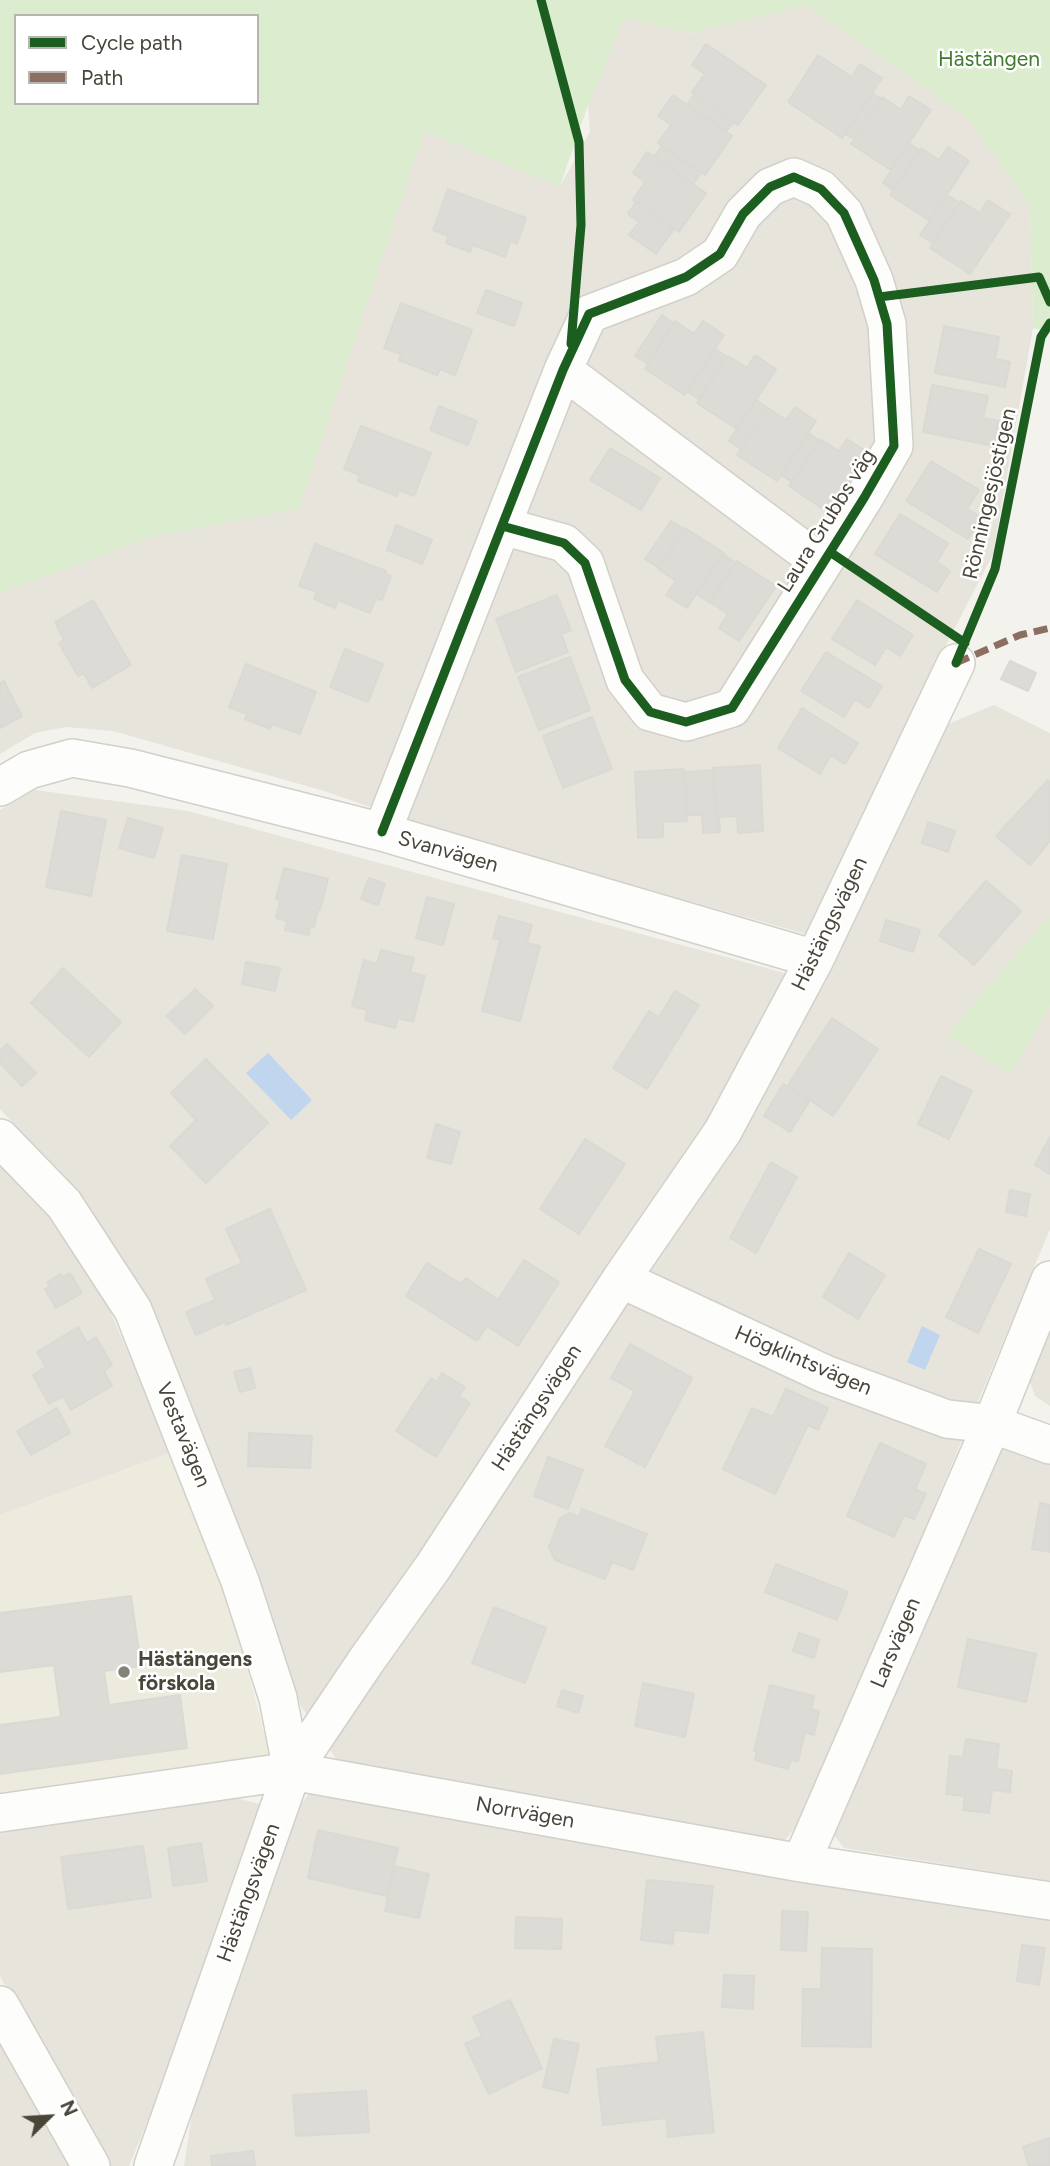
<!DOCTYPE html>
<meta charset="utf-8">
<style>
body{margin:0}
#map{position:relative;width:1050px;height:2166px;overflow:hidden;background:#f3f2ed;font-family:Figtree,sans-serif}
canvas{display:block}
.legend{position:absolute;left:14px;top:14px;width:245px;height:91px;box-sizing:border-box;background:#fff;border:2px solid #b6b5b0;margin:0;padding:9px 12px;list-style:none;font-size:21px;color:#494539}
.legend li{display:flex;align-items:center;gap:14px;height:35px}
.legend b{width:35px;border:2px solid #b6b5b0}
.north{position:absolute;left:14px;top:2082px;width:70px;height:70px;-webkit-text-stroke:5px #fff;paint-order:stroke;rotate:66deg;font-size:19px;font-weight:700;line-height:28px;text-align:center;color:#494539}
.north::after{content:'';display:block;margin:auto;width:24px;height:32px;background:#494539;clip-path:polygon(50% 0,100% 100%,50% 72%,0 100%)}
</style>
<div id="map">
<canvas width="1050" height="2166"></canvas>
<ul class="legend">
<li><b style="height:9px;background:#1b5e20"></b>Cycle path</li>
<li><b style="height:9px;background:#8d6e63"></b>Path</li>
</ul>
<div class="north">N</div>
</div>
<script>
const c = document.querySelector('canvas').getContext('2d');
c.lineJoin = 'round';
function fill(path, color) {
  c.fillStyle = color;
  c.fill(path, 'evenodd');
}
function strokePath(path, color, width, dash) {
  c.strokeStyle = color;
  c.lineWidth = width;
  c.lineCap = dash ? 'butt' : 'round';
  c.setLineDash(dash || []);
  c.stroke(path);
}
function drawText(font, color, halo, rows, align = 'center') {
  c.font = font + ' Figtree,sans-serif';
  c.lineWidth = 5;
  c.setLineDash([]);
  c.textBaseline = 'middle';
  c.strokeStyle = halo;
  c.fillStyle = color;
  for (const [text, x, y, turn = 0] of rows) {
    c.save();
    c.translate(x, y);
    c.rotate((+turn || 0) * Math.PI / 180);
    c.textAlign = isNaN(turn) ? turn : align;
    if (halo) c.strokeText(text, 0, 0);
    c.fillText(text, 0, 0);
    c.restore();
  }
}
fill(new Path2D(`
 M807,5L968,118L1030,206L1033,328L993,554L941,655L809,935L431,828L324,791L113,731L66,727L35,733L0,754V593L151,537L299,508L424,131L560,186L590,132L588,105L624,18L692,33Z
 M994,705L1050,733V916L1011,1073L1050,1006V1229L806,1814L783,1843L340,1765L301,1706L260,1582L151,1307L52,1168L0,1109V810L35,790L188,811L781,972L824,986L941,727Z
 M0,1160L56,1220L108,1307L173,1452L0,1515Z
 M1050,1317V1406L1035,1396L1027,1374Z
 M1002,1438L1050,1447V1881L844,1848L832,1833Z
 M311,1791L1050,1916V2166H184L209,2005L265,1851Z
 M236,1798L264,1805L271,1823L129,2166H99L0,1976V1829Z
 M0,2021L63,2154L70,2166H0Z`), '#e7e4db');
fill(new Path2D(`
 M173,1452L226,1588L270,1755L0,1800V1515Z`), '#edebdd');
fill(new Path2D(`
 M0,0H1050V332L1033,328L1030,206L968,118L807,5L692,33L624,18L588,105L560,186L424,131L299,508L151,537L0,593ZM16,16H257V103H16Z
 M1050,916V1006L1011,1073L947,1035Z`), '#dcecce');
fill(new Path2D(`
 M268,1053L312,1100L291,1120L246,1073Z
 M922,1326L940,1335L925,1370L907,1362Z`), '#c0d5ee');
const building = new Path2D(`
 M706,44L766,85L738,125L692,92L705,74L692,65Z
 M818,55L852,77L860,64L882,78L842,138L788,102Z
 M872,93L881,99L854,139L845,134Z
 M694,94L734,122L726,132L687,105Z
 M673,95L732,136L705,175L658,143L671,125L658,116Z
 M909,96L931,110L891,170L851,144L882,97L901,110Z
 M909,143L919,150L893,190L883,183Z
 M662,146L701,173L693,184L654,157Z
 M948,147L969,161L930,221L890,195L921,148L939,160Z
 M647,152L706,193L679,232L633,200L645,182L633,173Z
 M448,189L526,218L517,244L510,241L505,257L473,245L470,252L446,243L448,236L433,230Z
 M947,195L960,203L933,243L920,235Z
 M988,200L1010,214L970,274L930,248L961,201L980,213Z
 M636,202L674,229L656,254L629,235L639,222L628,214Z
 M486,290L522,303L514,326L477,313Z
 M401,303L472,330L455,375L440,369L437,375L399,360L401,354L384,348Z
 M662,315L674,324L648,364L635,356Z
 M675,321L694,334L703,321L724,335L685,395L645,369Z
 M944,326L999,337L995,359L1010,362L1005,387L935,373Z
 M715,349L727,357L699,399L687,391Z
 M755,355L776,369L737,429L697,403L728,356L747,368Z
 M932,385L988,396L983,418L999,421L994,446L923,432Z
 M756,400L768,408L741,449L729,441Z
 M439,406L477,421L468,445L430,430Z
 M795,407L816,421L777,481L737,455L768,408L786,420Z
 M361,426L431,453L414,496L399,490L397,496L358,481L360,475L344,469Z
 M809,433L819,441L792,482L781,475Z
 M820,439L839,451L847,439L869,453L829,513L789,486Z
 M610,448L660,478L641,510L590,480Z
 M931,461L979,490L967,509L981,517L968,539L906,501Z
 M900,514L948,543L937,562L950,571L937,592L875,554Z
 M671,521L684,529L659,568L645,559Z
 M396,525L432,540L422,564L387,550Z
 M685,528L724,553L687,608L666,595L676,581L658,569Z
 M315,544L386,571V574L391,576L382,600L376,598L370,613L338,600L335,608L314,599L317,592L299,586Z
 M723,554L736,563L710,603L697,594Z
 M737,561L776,586L739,641L719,628L728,614L710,602Z
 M557,595L571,630L561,634L568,652L516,672L496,619Z
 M93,600L131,665L92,688L84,673L78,676L59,643L64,640L55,622Z
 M857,600L913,635L900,656L886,647L875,665L832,639Z
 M345,649L383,664L368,702L330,687Z
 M826,652L882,686L869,708L855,699L844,717L801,691Z
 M570,657L590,710L539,730L518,677Z
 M1010,661L1036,673L1028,691L1001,679Z
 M246,664L316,692L300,734L272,724L270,729L245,719L247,714L229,707Z
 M4,681L22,716L0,728V683Z
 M802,708L858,743L845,764L831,755L820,774L778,748Z
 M592,717L612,769L563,788L543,736Z
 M760,765L763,831L738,833L737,816L716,817L713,768Z
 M684,769L687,821L663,822V837L638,838L635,772Z
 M714,770L716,817H719L720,832L703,833L702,815H687L685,772Z
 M1048,780L1050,782V841L1030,865L996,836Z
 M61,811L106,820L91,896L46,887Z
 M128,818L163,828L154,858L119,848Z
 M928,822L955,831L948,852L922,843Z
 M182,855L227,864L213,939L167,931Z
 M284,868L328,879L320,910L318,909L314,927L310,926L309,935L285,930L287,921L276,918L280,900L276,899Z
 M369,878L385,884L378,905L361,899Z
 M986,881L1021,911L974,965L939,935Z
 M427,897L454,904L443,945L416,938Z
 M499,916L532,925L527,943L540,946L520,1021L482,1011L500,940L493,938Z
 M886,920L920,930L913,952L880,941Z
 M381,950L414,958L410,972L425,976L413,1022L398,1018L395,1028L365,1020L367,1010L352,1006L364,960L377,964Z
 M246,962L280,968L275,991L242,984Z
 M63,968L121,1022L89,1057L31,1003Z
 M195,989L213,1006L185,1034L167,1016Z
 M675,991L699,1005L647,1089L613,1068L649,1011L659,1017Z
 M832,1018L878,1049L833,1116L788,1085Z
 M7,1044L36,1073L22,1086L0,1063V1051Z
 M206,1059L268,1123L206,1183L170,1146L196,1120L171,1093Z
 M941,1076L972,1091L949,1139L918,1124Z
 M783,1084L810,1100L790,1132L764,1116Z
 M436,1124L460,1132L451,1164L427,1158Z
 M1050,1137V1174L1035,1165Z
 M585,1139L625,1164L579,1234L540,1209Z
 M771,1162L797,1177L756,1253L730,1238Z
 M1010,1190L1030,1194L1026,1216L1006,1212Z
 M270,1209L306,1290L226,1325L225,1322L196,1335L186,1312L215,1300L206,1279L242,1263L226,1229Z
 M979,1249L1011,1264L978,1333L946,1317Z
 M849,1253L885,1275L858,1319L823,1297Z
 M524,1260L559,1282L518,1346L487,1326L477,1341L406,1296L427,1263L461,1284L466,1278L498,1300Z
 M70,1273L82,1293L56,1308L45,1289L50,1286L47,1282L61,1274L63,1277Z
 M78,1327L87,1343L96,1337L112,1365L104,1371L112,1386L71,1410L63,1396L49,1404L33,1375L46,1367L37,1352Z
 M630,1344L692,1378L645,1467L605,1446L635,1391L611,1378Z
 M250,1368L255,1388L240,1392L234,1372Z
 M442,1373L465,1387L459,1396L470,1403L436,1457L396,1431L431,1378L436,1382Z
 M786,1389L828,1408L818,1430L808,1425L775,1494L723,1469L752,1408L773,1417Z
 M57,1408L70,1433L31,1455L17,1431Z
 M249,1433L312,1436L310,1468L248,1466Z
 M880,1443L926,1464L915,1489L926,1494L914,1519L904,1515L894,1537L847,1516Z
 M548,1457L583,1470L568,1509L534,1496Z
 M1040,1503L1050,1505V1552L1032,1549Z
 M582,1509L647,1534L633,1570L612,1562L605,1579L555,1560L549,1547L560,1518L569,1513L579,1517Z
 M776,1564L848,1592L837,1620L765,1592Z
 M131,1596L141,1666L104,1671L109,1705L180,1695L187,1748L0,1774V1725L61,1717L54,1665L0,1672V1613Z
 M494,1607L546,1628L525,1683L472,1663Z
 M799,1633L819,1640L814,1658L793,1651Z
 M968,1639L1036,1654L1026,1702L958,1687Z
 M643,1683L694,1694L685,1737L635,1726Z
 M770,1685L814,1696L811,1709L819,1711L814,1735L805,1732L798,1761L791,1760L788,1769L755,1760L757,1751H754Z
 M562,1690L583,1696L578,1713L557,1706Z
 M966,1739L999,1744L996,1769L1012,1771L1010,1792L992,1790L989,1813L963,1810L965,1796L946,1794L950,1756L963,1757Z
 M318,1830L398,1848L387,1896L308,1878Z
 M201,1843L207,1881L173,1886L168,1848Z
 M143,1846L151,1897L68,1909L61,1857Z
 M394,1866L429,1874L419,1918L385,1911Z
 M647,1880L713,1886L708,1933L674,1930L673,1944L641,1940Z
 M782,1911L808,1912L806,1951L781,1950Z
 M516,1917L562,1919L561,1949L515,1948Z
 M1022,1945L1045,1948L1039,1985L1017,1981Z
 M822,1948L872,1949L871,2047L802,2046L803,1989H821Z
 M724,1975L754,1976L753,2009L722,2007Z
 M510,2000L542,2068L489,2094L465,2044L482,2036L473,2017Z
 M703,2032L714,2132L668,2137L666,2118L603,2125L597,2069L659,2062L656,2037Z
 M554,2039L579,2044L568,2093L543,2087Z
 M366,2091L369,2132L296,2136L293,2095Z
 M1050,2138V2166H1029L1023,2147Z
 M253,2151L255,2166H212L211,2156Z`);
fill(building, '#dcdbd6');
strokePath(building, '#dbd9d3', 2);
const minor = new Path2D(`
 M563,370L822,564
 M0,787L29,770L72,758L130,768L382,832L815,959
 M382,832L563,370L589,314L686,277L720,254L743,214L770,187L794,177L821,189L844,213L874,280L887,324L894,446L864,498L732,708L686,722L650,712L625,680L585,563L564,543L502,526
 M0,1138L64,1204L133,1310L240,1581L278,1698L292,1771
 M621,1279L825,1374L947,1419L992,1424L1050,1445
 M0,1813L292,1771L801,1863L1050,1901
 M801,1863L992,1424L1050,1280
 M0,2005L91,2166
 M153,2166L292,1771L366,1661L433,1567L621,1279L723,1131L815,959L956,663`);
strokePath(minor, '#d1d0ca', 40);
strokePath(minor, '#fdfdfc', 37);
strokePath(new Path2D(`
 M956,663L1020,635L1050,628`), '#8d6e63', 7, [14, 7]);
strokePath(new Path2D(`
 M541,0L579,142L581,225L571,344
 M879,297L1039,277L1050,302
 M830,552L965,643
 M956,663L995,569L1041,337L1050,323
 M382,832L563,370L589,314L686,277L720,254L743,214L770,187L794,177L821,189L844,213L874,280L887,324L894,446L864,498L732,708L686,722L650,712L625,680L585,563L564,543L502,526`), '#1b5e20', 9);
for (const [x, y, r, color] of [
 [124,1672,7,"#848278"]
]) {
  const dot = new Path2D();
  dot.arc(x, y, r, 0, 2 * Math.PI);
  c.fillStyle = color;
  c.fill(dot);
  strokePath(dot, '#fff', 2.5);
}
drawText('21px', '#3e7a2d', '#fff', [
 ["Hästängen",989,60]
]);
drawText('21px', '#494539', '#fff', [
 ["Rönningesjöstigen",990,494,-77],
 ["Laura Grubbs väg",827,521,-58],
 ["Svanvägen",448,852,16],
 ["Hästängsvägen",830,924,-64],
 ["Högklintsvägen",803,1361,23],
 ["Hästängsvägen",537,1408,-57],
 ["Vestavägen",183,1435,68],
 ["Larsvägen",896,1643,-67],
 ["Norrvägen",525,1813,10],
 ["Hästängsvägen",249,1893,-70]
]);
drawText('bold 21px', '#494539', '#fff', [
 ["Hästängens",138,1660],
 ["förskola",138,1684]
], 'left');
</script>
